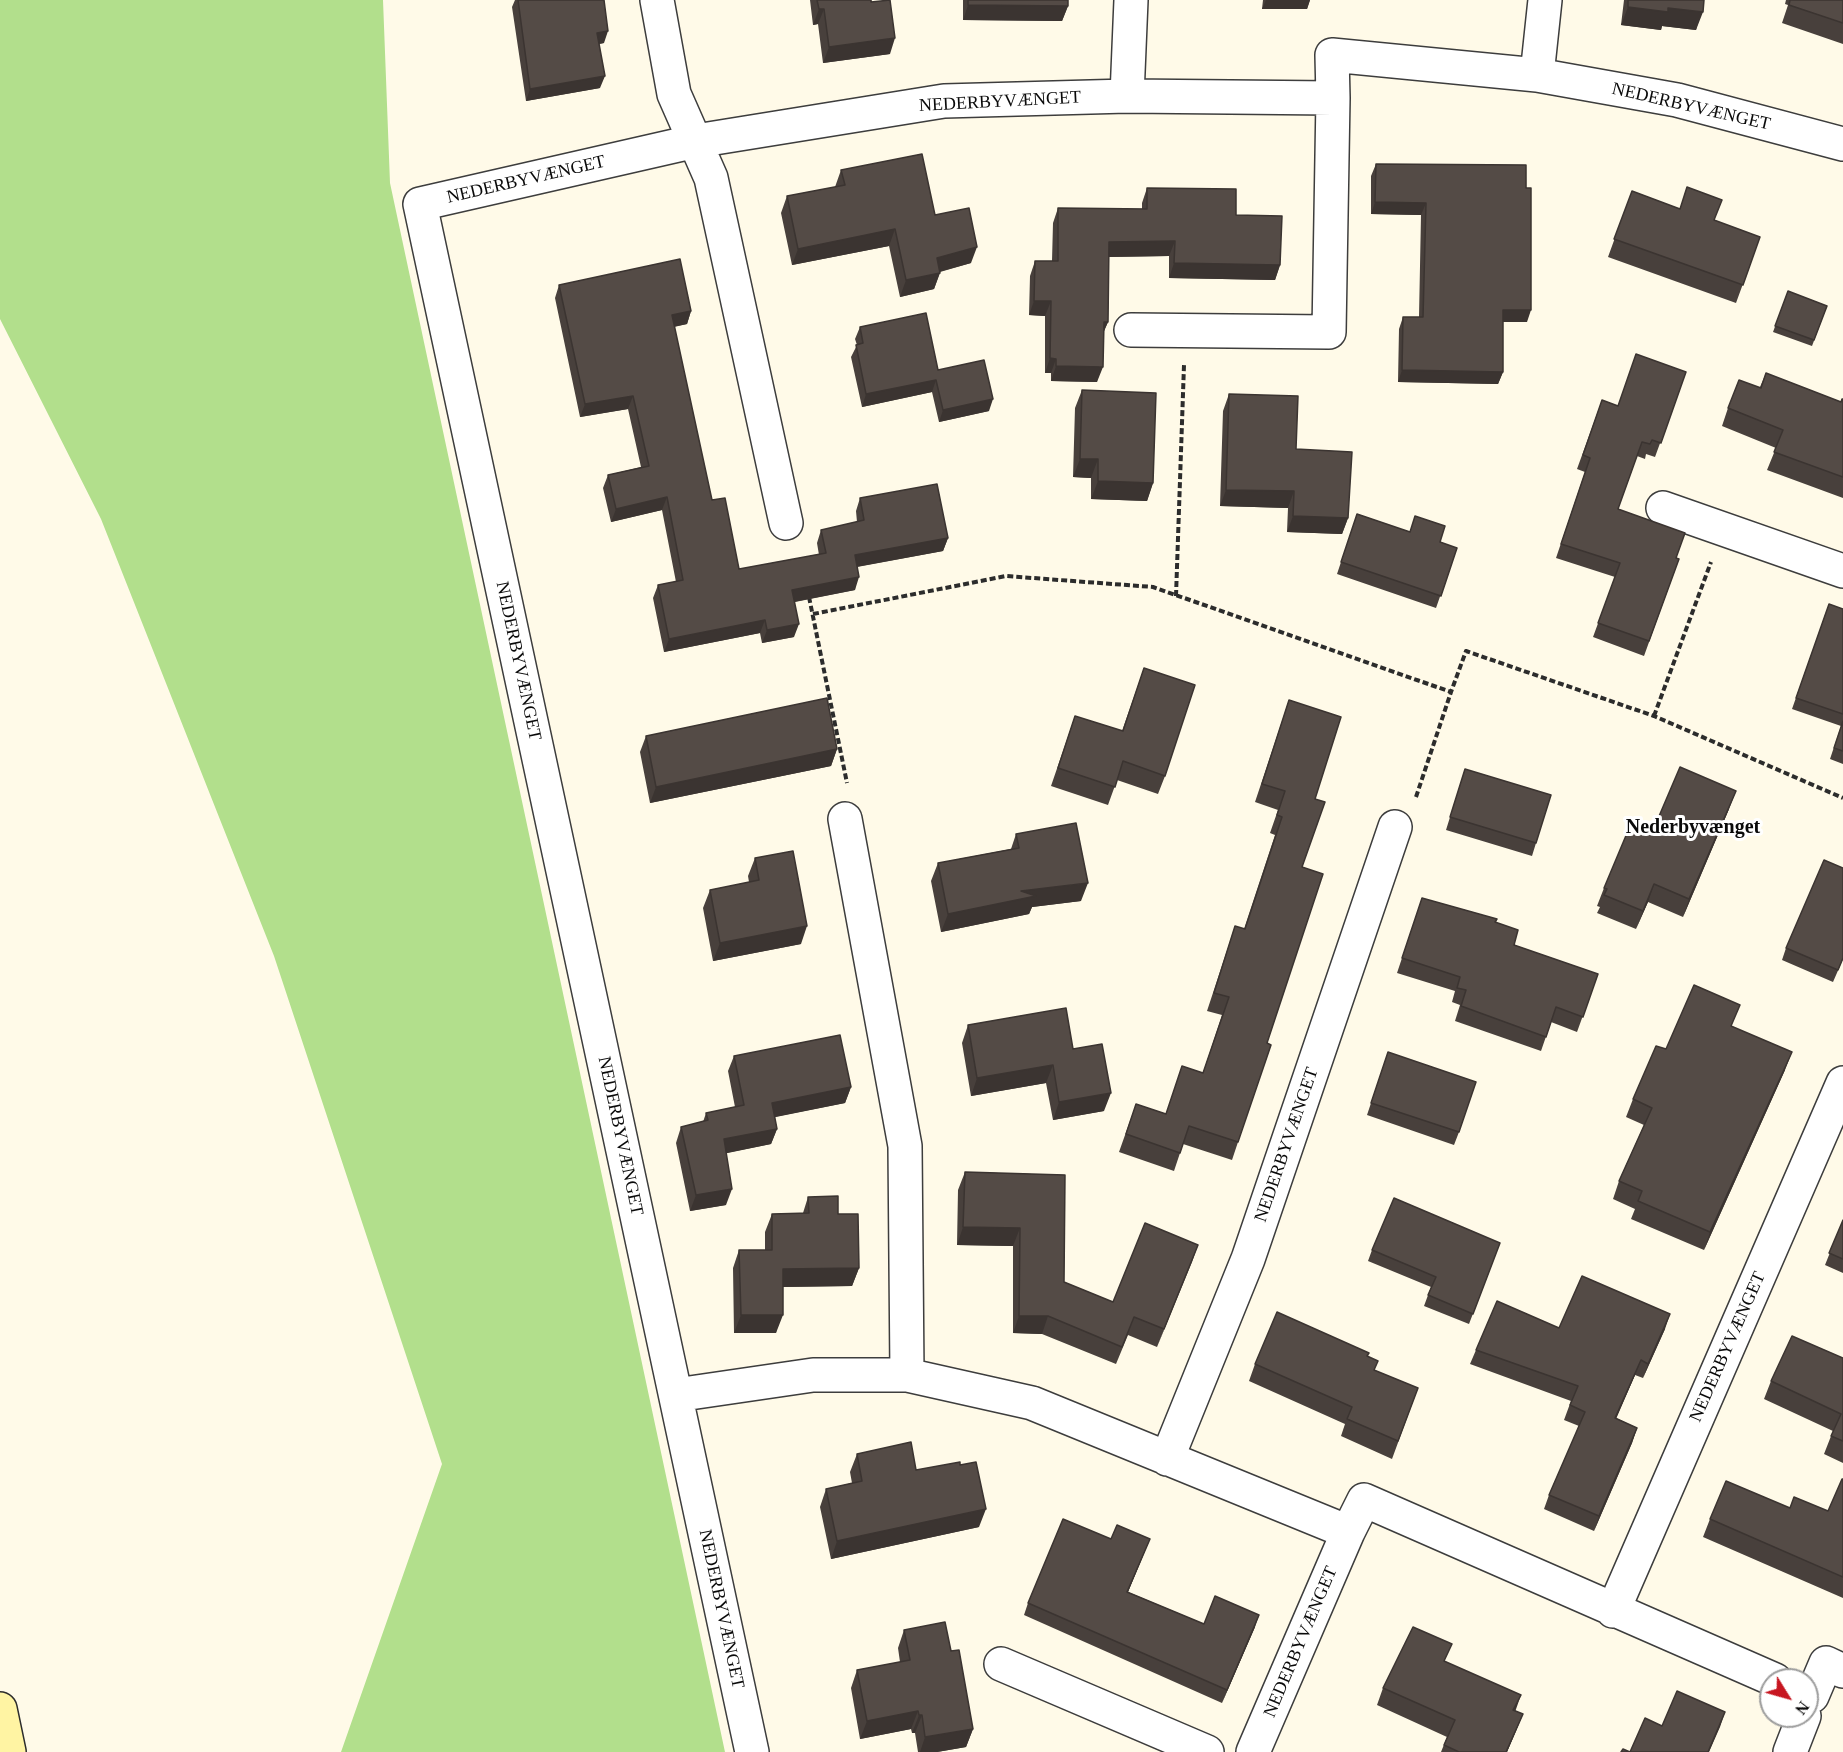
<!DOCTYPE html>
<meta charset="utf-8">
<style>
body{margin:0}
#map{position:relative;width:1843px;height:1752px;overflow:hidden;background:#fffae8;font-family:Georgia,serif}
canvas{display:block}
.north{position:absolute;left:1759px;top:1668px;width:60px;height:60px;box-sizing:border-box;background:#fff;border:2px solid #9d9d9d;border-radius:50%;rotate:127deg;font-size:16px;font-weight:700;line-height:24px;text-align:center;color:#0a0a0a}
.north::after{content:'';display:block;margin:auto;width:21px;height:27px;background:#c71620;clip-path:polygon(50% 0,100% 100%,50% 72%,0 100%)}
</style>
<div id="map">
<canvas width="1843" height="1752"></canvas>
<div class="north">N</div>
</div>
<script>
const c = document.querySelector('canvas').getContext('2d');
c.lineJoin = 'round';
function fill(path, color) {
  c.fillStyle = color;
  c.fill(path, 'evenodd');
}
function strokePath(path, color, width, dash) {
  c.strokeStyle = color;
  c.lineWidth = width;
  c.lineCap = dash ? 'butt' : 'round';
  c.setLineDash(dash || []);
  c.stroke(path);
}
function drawText(font, color, halo, rows, align = 'center') {
  c.font = font + ' Georgia,serif';
  c.lineWidth = 6;
  c.setLineDash([]);
  c.textBaseline = 'middle';
  c.strokeStyle = halo;
  c.fillStyle = color;
  for (const [text, x, y, turn = 0] of rows) {
    c.save();
    c.translate(x, y);
    c.rotate((+turn || 0) * Math.PI / 180);
    c.textAlign = isNaN(turn) ? turn : align;
    if (halo) c.strokeText(text, 0, 0);
    c.fillText(text, 0, 0);
    c.restore();
  }
}
fill(new Path2D(`
 M0,0H383L390,183L725,1752H341L442,1464L274,956L101,519L0,319Z`), '#b2df8c');
const street = new Path2D(`
 M657,0L674,94L711,178L786,523
 M1537,75L1545,0
 M1127,96L1131,0
 M1131,330L1329,332L1333,98
 M1663,508L1843,571
 M845,819L905,1146L907,1375
 M676,1395L813,1375H907L1032,1403L1348,1532L1364,1500L1775,1680
 M1167,1459L1248,1259L1395,827
 M1613,1611L1843,1083
 M1001,1664L1207,1752
 M1812,1696L1826,1663L1843,1671
 M752,1752L420,204L696,141L944,101L1127,96L1333,98L1332,55L1537,75L1677,100L1843,144
 M1253,1752L1348,1532
 M1790,1752L1804,1716`);
const secondary = new Path2D(`
 M0,1709L9,1752`);
strokePath(street, '#3d3d3d', 36);
strokePath(secondary, '#2c2c2c', 36);
strokePath(new Path2D(`
 M1176,596L1184,365
 M809,597L847,783
 M813,614L1006,576L1153,587L1451,692L1466,651L1654,716L1843,798
 M1654,716L1711,562
 M1416,797L1451,692`), '#2c2c2c', 4, [6, 3]);
strokePath(street, '#fff', 33);
strokePath(secondary, '#fff4a3', 33);
fill(new Path2D(`
 M515,0H604V43L599,44L600,88L526,101L512,7Z
 M810,0H871L890,54L823,63L818,24L813,25Z
 M963,0H1068V6L1062,21L963,20Z
 M1263,0H1310L1307,9H1262Z
 M1624,0H1704L1696,30L1662,26L1661,30L1621,25Z
 M1786,0H1843V44L1782,23L1788,5L1785,4Z
 M1376,164L1526,165L1527,322H1503V372L1498,384L1398,382L1399,329L1403,317H1419L1421,215L1371,214V176Z
 M841,170L935,215L971,263L940,272L934,289L900,297L889,246L792,265L781,213L787,196L835,187Z
 M1687,187L1714,221L1760,237L1736,303L1608,257L1632,191L1680,209Z
 M1147,188L1236,215L1280,265L1275,280L1169,278V256L1109,257L1108,322L1103,333L1097,382L1051,381V373H1045V316L1029,315L1030,276L1035,261H1052L1053,223L1058,208L1142,209V203Z
 M559,285L691,311L687,324L674,327L712,500L739,569L819,555L817,543L821,530L857,522L856,511L860,498L948,538L943,551L857,567L855,590L795,602L794,637L762,643L760,633L664,652L653,598L658,585L676,582L662,510L611,522L603,488L608,475L641,467L628,409L580,417L555,298Z
 M1788,291L1827,306L1812,346L1773,332Z
 M860,327L938,370L989,411L939,422L932,392L862,407L851,357L857,345L855,339Z
 M1686,372L1655,457L1646,454L1645,459L1637,456L1618,509L1676,558L1679,559L1644,656L1593,637L1615,577L1556,558L1585,472L1577,469L1602,400L1618,406Z
 M1766,373L1841,402L1843,399V498L1767,470L1776,448L1722,426L1728,408L1760,387Z
 M1082,390L1153,483L1147,501L1091,499V478L1073,477L1075,408Z
 M1229,394L1296,449L1348,518L1342,534L1287,532L1288,508L1220,506L1223,411Z
 M1357,514L1457,548L1436,608L1337,574Z
 M1829,604L1843,609V764L1830,759L1841,726L1792,709Z
 M1144,668L1165,776L1158,794L1117,780L1108,805L1051,786L1075,716L1122,731Z
 M1289,700L1315,799L1267,1043L1238,1142L1232,1160L1183,1144L1174,1171L1119,1152L1136,1104L1166,1114L1182,1066L1203,1073L1222,1015L1207,1011L1235,926L1244,929L1275,835L1270,833L1278,810L1255,802Z
 M646,736L837,749L831,766L650,803L640,752Z
 M1465,769L1536,843L1532,856L1446,830Z
 M1729,809L1683,917L1648,902L1636,929L1597,913L1600,907L1597,906L1604,888L1651,835Z
 M1016,834L1081,901L1032,907L1029,914L941,932L931,881L938,863L1011,849Z
 M755,858L801,944L713,961L703,908L710,890L749,882L748,876Z
 M1843,868V959L1833,982L1782,960L1786,948Z
 M1422,898L1497,919L1496,922L1514,945L1598,974L1577,1032L1551,1022L1541,1051L1455,1021L1460,1005L1452,1002L1455,991L1397,973Z
 M968,1025L1073,1049L1104,1111L1053,1120L1046,1083L971,1096L962,1043Z
 M1732,1026L1785,1070L1704,1250L1631,1219L1635,1209L1613,1199L1619,1181L1644,1125L1626,1117L1633,1099L1666,1049Z
 M1388,1052L1459,1132L1454,1145L1367,1115Z
 M734,1056L851,1087L845,1103L774,1117L777,1129L771,1144L726,1153V1205L690,1211L676,1143L681,1127L703,1122L706,1113L735,1107L728,1071Z
 M965,1172L1065,1175L1064,1282L1113,1302L1198,1245L1157,1347L1128,1335L1116,1364L1042,1334L1013,1333V1246L957,1245L958,1190Z
 M808,1197L838,1214L859,1268L852,1286L783,1287L776,1333H734L733,1268L739,1250H765V1232L772,1214L803,1213Z
 M1843,1220V1273L1825,1265Z
 M1500,1243L1469,1324L1424,1306L1431,1287L1368,1261L1372,1250Z
 M1559,1328L1665,1329L1643,1378L1635,1375L1616,1418L1637,1428L1632,1443L1594,1531L1544,1509L1549,1495L1579,1426L1564,1420L1571,1401L1470,1364L1476,1350Z
 M1368,1356L1374,1370L1418,1388L1392,1459L1341,1436L1345,1424L1249,1381L1255,1364Z
 M1843,1358V1463L1824,1454L1833,1431L1764,1399L1771,1381Z
 M857,1454L916,1470L979,1527L831,1559L820,1507L826,1489L852,1483L850,1472Z
 M1843,1479V1598L1703,1537L1710,1519L1790,1508L1828,1511Z
 M1111,1539L1145,1551L1128,1592L1204,1624L1255,1627L1222,1703L1024,1615L1028,1603Z
 M904,1630L951,1651L973,1729L966,1747L937,1752H918L915,1733H912L911,1729L860,1739L851,1688L857,1670L900,1662L898,1648Z
 M1445,1661L1515,1711L1523,1714L1507,1752H1441L1447,1737L1377,1705L1383,1688Z`), '#48403c');
fill(new Path2D(`
 M1266,0H1310L1307,9H1262Z
 M968,5L1068,6L1062,21L963,20Z
 M1628,7L1668,8L1703,12L1696,30L1662,26L1661,30L1621,25Z
 M819,9H824L818,24L813,25Z
 M608,31L604,43L593,45L597,33Z
 M895,38L890,54L823,63L829,47Z
 M605,76L600,88L526,101L530,89Z
 M1375,202L1426,203L1421,215L1371,214Z
 M895,229L889,246L792,265L798,249Z
 M1175,241L1169,256L1103,257L1109,242Z
 M977,247L971,263L931,274L937,258Z
 M1174,263L1280,265L1275,280L1169,278Z
 M940,273L934,289L900,297L906,280Z
 M1034,301H1051L1045,316L1029,315Z
 M1503,310H1531L1527,322H1499Z
 M691,311L687,324L667,328L672,315Z
 M1104,322H1108L1102,336Z
 M1050,358L1056,359L1051,373H1045Z
 M1056,366L1103,367L1097,382L1051,381Z
 M1402,370L1503,372L1498,384L1398,382Z
 M936,380L932,392L862,407L866,394Z
 M633,396L628,409L580,417L585,404Z
 M993,399L989,411L939,422L943,410Z
 M1080,459H1098L1091,478L1073,477Z
 M1098,481L1153,483L1147,501L1091,499Z
 M1226,490L1294,491L1288,508L1220,506Z
 M667,497L662,510L611,522L616,509Z
 M1293,516L1348,518L1342,534L1287,532Z
 M948,538L943,551L850,568L855,555Z
 M859,577L855,590L788,603L792,590Z
 M765,620L760,633L664,652L669,639Z
 M799,624L794,637L762,643L767,630Z
 M837,749L831,766L650,803L656,787Z
 M1736,791L1729,809L1683,917L1689,899Z
 M1088,883L1081,901L1032,907L1029,914L941,932L948,914L1021,891Z
 M1654,884L1648,902L1636,929L1643,911Z
 M807,926L801,944L713,961L720,943Z
 M1792,1052L1785,1070L1704,1250L1710,1232Z
 M1053,1065L1046,1083L971,1096L977,1078Z
 M851,1087L845,1103L766,1119L772,1103Z
 M1111,1093L1104,1111L1053,1120L1059,1102Z
 M777,1129L771,1144L718,1155L724,1139Z
 M732,1189L726,1205L690,1211L696,1195Z
 M963,1227L1020,1228L1013,1246L957,1245Z
 M1198,1245L1192,1262L1157,1347L1164,1329Z
 M859,1268L852,1286L776,1287L783,1269Z
 M1670,1314L1665,1329L1643,1378L1648,1364Z
 M741,1315H783L776,1333H734Z
 M1019,1316H1048L1042,1334L1013,1333Z
 M1641,1360L1635,1375L1610,1433L1615,1418Z
 M1637,1428L1632,1443L1594,1531L1599,1516Z
 M986,1509L979,1527L831,1559L837,1541Z
 M1150,1539L1145,1551L1123,1604L1127,1592Z
 M1259,1615L1255,1627L1222,1703L1227,1690Z
 M1521,1695L1515,1712L1513,1710Z
 M918,1711L911,1729L860,1739L867,1721Z
 M1725,1712L1720,1727L1709,1752H1708Z
 M1523,1714L1516,1731L1507,1752H1506Z
 M919,1715H922L915,1733H912Z
 M973,1729L966,1747L937,1752H920L925,1737Z`), '#3b3431');
const building = new Path2D(`
 M518,0H604L608,31L597,33L605,76L530,89Z
 M817,0H871V2L890,0L895,38L829,47L824,9H819Z
 M968,0H1068V6L968,5Z
 M1628,0H1704L1703,12L1668,8V12L1628,7Z
 M1790,0H1843V23L1789,5Z
 M922,154L935,215L969,208L977,247L937,258L940,273L906,280L895,229L798,249L787,196L845,185L841,170Z
 M1376,164L1526,165V188H1531V310H1503V372L1402,370L1403,317H1423L1426,203L1375,202Z
 M1687,187L1722,200L1714,220L1760,237L1743,285L1614,239L1632,191L1680,209Z
 M1147,188L1236,189V215L1282,216L1280,265L1174,263L1175,241L1109,242L1108,322H1104L1103,367L1056,366V359L1050,358L1051,301H1034L1035,261H1058V208L1147,209Z
 M680,259L691,311L672,315L712,500L725,498L739,569L826,553L821,530L864,520L860,498L937,484L948,538L855,555L859,577L792,590L799,624L767,630L765,620L669,639L658,585L683,580L667,497L616,509L608,475L649,466L633,396L585,404L559,285Z
 M1788,291L1827,306L1814,340L1775,326Z
 M926,313L938,370L984,360L993,399L943,410L936,380L866,394L856,345L863,343L860,327Z
 M1636,354L1686,372L1661,443L1652,440L1650,444L1642,442L1618,509L1685,533L1676,558L1679,559L1649,641L1598,623L1620,563L1561,544L1590,458L1583,455L1602,400L1618,406Z
 M1766,373L1841,402L1842,399H1843V477L1774,452L1783,430L1728,408L1739,380L1761,388Z
 M1082,390L1156,393L1153,483L1098,481V459H1080Z
 M1229,394L1298,396L1296,449L1352,452L1348,518L1293,516L1294,491L1226,490Z
 M1357,514L1410,532L1415,516L1445,526L1440,542L1457,548L1441,596L1341,562Z
 M1829,604L1843,609V714L1796,698Z
 M1144,668L1195,685L1165,776L1123,761L1115,787L1058,768L1075,716L1123,731Z
 M827,698L837,749L656,787L646,736Z
 M1289,700L1341,717L1315,799L1325,802L1302,867L1323,874L1267,1043L1271,1045L1238,1142L1189,1126L1180,1153L1126,1134L1136,1104L1166,1114L1182,1066L1203,1073L1229,997L1214,993L1235,926L1245,929L1282,817L1277,815L1285,791L1262,784Z
 M1843,721V751L1834,748Z
 M1680,767L1736,791L1689,899L1654,884L1643,911L1604,895L1607,889L1604,888L1630,826L1651,835Z
 M1465,769L1551,795L1536,843L1450,817Z
 M1076,823L1088,883L1021,891L1036,896L948,914L938,863L1019,848L1016,834Z
 M793,851L807,926L720,943L710,890L759,880L755,858Z
 M1824,860L1843,868V958L1838,970L1786,948Z
 M1422,898L1497,919L1495,922L1518,930L1514,945L1598,974L1583,1017L1556,1007L1546,1037L1461,1006L1466,990L1457,988L1460,977L1402,958Z
 M1694,985L1740,1005L1731,1026L1792,1052L1710,1232L1638,1201L1642,1191L1619,1181L1652,1108L1633,1099L1656,1046L1666,1049Z
 M1066,1008L1073,1049L1102,1044L1111,1093L1059,1102L1053,1065L977,1078L968,1025Z
 M840,1035L851,1087L772,1103L777,1129L724,1139L732,1189L696,1195L681,1127L708,1120L706,1113L744,1105L734,1056Z
 M1388,1052L1476,1082L1459,1132L1371,1103Z
 M965,1172L1065,1175L1064,1282L1113,1302L1145,1223L1198,1245L1164,1329L1134,1317L1122,1347L1048,1316H1019L1020,1228L963,1227Z
 M838,1196V1214H858L859,1268L783,1269V1315H741L739,1250H772V1214L809,1213L808,1197Z
 M1394,1198L1500,1243L1473,1314L1428,1295L1436,1277L1372,1250Z
 M1843,1220V1259L1829,1253Z
 M1582,1276L1670,1314L1648,1364L1641,1360L1615,1418L1637,1428L1599,1516L1549,1495L1585,1412L1570,1405L1578,1386L1476,1350L1497,1301L1559,1328Z
 M1277,1312L1369,1353L1367,1356L1378,1361L1374,1370L1418,1388L1398,1441L1347,1419L1352,1407L1255,1364Z
 M1792,1336L1843,1358V1441L1831,1436L1841,1414L1771,1381Z
 M911,1442L916,1470L960,1462V1465L976,1462L986,1509L837,1541L826,1489L862,1481L857,1454Z
 M1842,1479H1843V1577L1710,1519L1726,1481L1790,1508L1794,1497L1828,1511Z
 M1063,1519L1111,1539L1117,1525L1150,1539L1127,1592L1204,1624L1215,1596L1259,1615L1227,1690L1028,1603Z
 M945,1622L951,1651L959,1650L973,1729L925,1737L922,1715H919L918,1711L867,1721L857,1670L910,1660L904,1630Z
 M1413,1627L1452,1644L1444,1661L1521,1695L1513,1710L1523,1714L1506,1752H1459L1444,1745L1455,1720L1383,1688Z
 M1677,1691L1725,1712L1708,1752H1630L1645,1718L1662,1726Z
 M1623,1749L1630,1752H1621Z`);
fill(building, '#544b46');
strokePath(building, '#3b3431', 1.5);
drawText('18px', '#0a0a0a', '#fff', [
 ["NEDERBYVÆNGET",1000,102,-3],
 ["NEDERBYVÆNGET",1691,107,13],
 ["NEDERBYVÆNGET",526,180,-13],
 ["NEDERBYVÆNGET",518,661,78],
 ["NEDERBYVÆNGET",620,1136,78],
 ["NEDERBYVÆNGET",1287,1145,-71],
 ["NEDERBYVÆNGET",1728,1347,-66],
 ["NEDERBYVÆNGET",721,1609,78],
 ["NEDERBYVÆNGET",1301,1642,-67]
]);
drawText('bold 20px', '#0a0a0a', '#fff', [
 ["Nederbyvænget",1693,828]
]);
</script>
